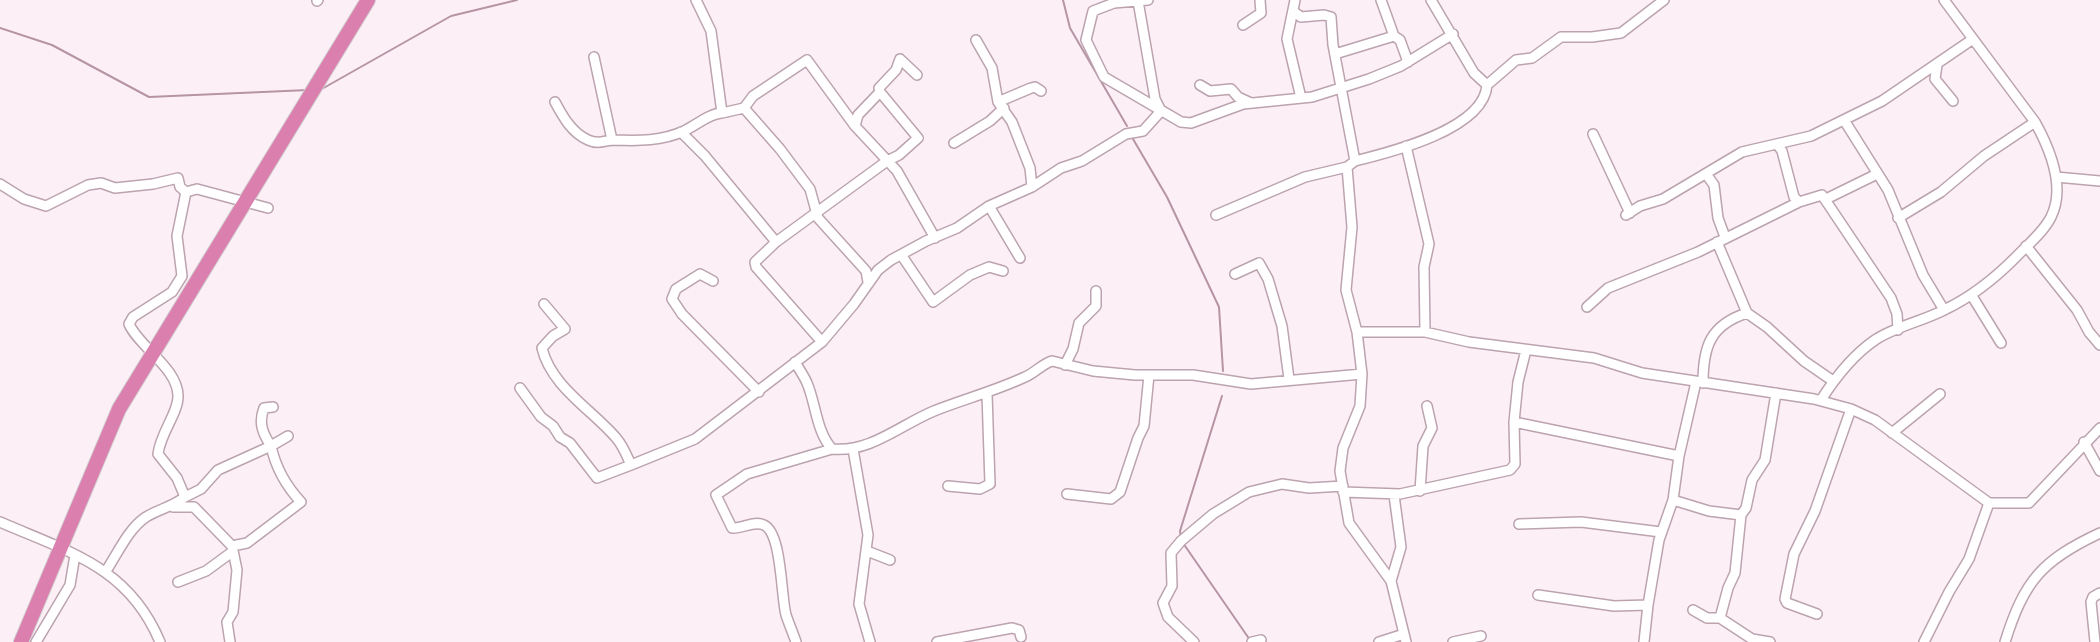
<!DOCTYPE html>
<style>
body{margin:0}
canvas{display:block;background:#fcf0f6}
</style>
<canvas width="2100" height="642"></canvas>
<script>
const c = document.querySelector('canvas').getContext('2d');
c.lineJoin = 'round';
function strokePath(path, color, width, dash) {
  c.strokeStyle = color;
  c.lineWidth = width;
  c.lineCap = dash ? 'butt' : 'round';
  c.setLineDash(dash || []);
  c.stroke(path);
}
strokePath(new Path2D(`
 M1063,0L1070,28L1127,126
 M0,28L52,45L149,97L308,90
 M320,90L451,16L517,0
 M1133,139L1167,197L1219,307L1223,371
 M1181,538L1180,531L1222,396
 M1183,543L1250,640`), '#b694a4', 2);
const minor = new Path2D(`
 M1148,0L1114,3L1093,11L1086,40L1104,77L1181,122L1191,123L1243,104L1312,97L1369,79L1401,66L1453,34
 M1295,0L1287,39L1301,98
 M1431,0L1474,73L1487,85
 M317,1L318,0
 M1138,1L1155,99L1161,111
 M1294,12L1301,17L1324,15L1331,17L1333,45L1355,161L1347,167L1352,227L1346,290L1357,332L1362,374L1360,406L1343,448L1340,471L1349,523L1391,581L1406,642
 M1243,25L1261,13L1260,0
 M1394,36L1400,40L1408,62
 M976,40L992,68L998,102L1012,122L1030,168L1032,187
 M1335,54L1394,36L1381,0
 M594,57L612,140
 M1937,65L1935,79L1953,101
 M1200,85L1210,91L1231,89L1238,97L1251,103
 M880,92L879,88L896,70L900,59L917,75
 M555,102C563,117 572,133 588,140C599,145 605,140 615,140C639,141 662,141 684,131C695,126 710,113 722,113L711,31L696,0
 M998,102L1031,88L1035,87L1041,91
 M744,108L753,96L807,60L855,126L897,171L935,238
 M722,113L744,108L780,149L810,189L818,218L866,271L868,282
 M1844,120L1888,190L1923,275L1944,310
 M681,132L705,156L776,242
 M1593,134L1630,213
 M954,143L990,121L1004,108
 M1777,144L1782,151L1794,197L1799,202
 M1406,146L1429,244L1424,267L1425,332
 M1355,161C1392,152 1484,129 1487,85L1516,60L1532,58L1561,37H1592L1621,33L1664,0
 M1706,174L1714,185L1718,218L1725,237
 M2056,177L2100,181
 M0,184L24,199L46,206L88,185L101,183L115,188L153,184L178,178L180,187L186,192L177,236L182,276L172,292L133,317L129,324C139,347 179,369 178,397C178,413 160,434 158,454L177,478L185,497C172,507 159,509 146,517C128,529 118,553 106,571
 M186,192L197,189L268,208
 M1826,199L1877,174
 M989,206L1020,258
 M1216,215L1305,177L1347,167
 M1626,215L1640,206L1663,199L1742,152L1811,136L1882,101L1973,39
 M1898,218L1941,192L1984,156L2035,122
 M1717,242L1747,313L1767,327L1804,361L1833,381
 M2026,246L2077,310L2089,332L2100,345
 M902,256L933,302L970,275L989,267L1003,271
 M1235,274L1259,263L1268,279L1282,326L1289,379
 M713,281L700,274L676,289L672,299L682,314L759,392
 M1972,296L2001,343
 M544,304L565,329L553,336L542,348C551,387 594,411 617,439C623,446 627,456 631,465L695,439L822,342L854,304L878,270L891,260L926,241L957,228L989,206L1032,187L1061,168L1082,161L1126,134L1143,131L1161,111
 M1587,307L1608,288L1698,252L1799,202L1822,195L1891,298L1897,314L1898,330
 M1357,332H1425L1469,342L1594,358L1642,373L1814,399L1851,409L1875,420L1989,503H2029L2100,428
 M822,342L756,267L755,262L776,242L887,161L899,155L918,138L880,92L858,115L855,126
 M1526,350L1518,382L1514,422L1679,456
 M795,362C799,369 804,376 807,383C816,404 816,431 832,449C870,453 900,425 934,411C964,399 995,391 1025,377C1035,373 1042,364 1052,361L1093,371L1135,375H1193L1251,384L1362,374
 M1065,365L1073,349L1079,323L1096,306V291
 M1703,383C1703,347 1710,325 1747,313
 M520,388L541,417L553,426L560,437L570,443L597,478L631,465
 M1821,400C1835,378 1853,355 1875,340C1896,326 1924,321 1946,309C1973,296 1994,279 2015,258C2027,245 2043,233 2051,217C2066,187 2050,149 2035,122L1944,0
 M273,407L264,408C258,423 263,434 271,446L288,436
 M1892,433L1940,394
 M2084,442L2100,471
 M853,449L868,535L859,604L870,642
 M948,486L980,489L990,484L987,394
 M1420,491L1423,446L1432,428L1427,406
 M1343,492L1400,494L1510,470L1515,464L1514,422
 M1067,494L1111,499L1120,492L1138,438L1144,426L1149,375
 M1673,500L1709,511L1741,515
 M173,507H194L232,546L247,543L301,502C286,486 276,469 271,446L218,470L201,489L185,497
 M0,522C69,552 129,567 160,642
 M1519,524L1581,522L1661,532
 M867,551L890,560
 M1391,581L1401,547L1394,495
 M178,582L206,571L232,552
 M1538,595L1614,606L1648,605L1644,642
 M1648,605L1659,540L1673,500L1679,456L1696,382
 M1693,610L1707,618H1720L1752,639L1770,642
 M1817,614L1787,603L1785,599L1794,554L1815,511L1851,409
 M1720,618L1728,588L1735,573L1741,515L1746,508L1752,480L1765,460L1776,393
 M36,642L70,585L75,555
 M230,642L227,622L233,612L237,570L232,546
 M796,642C793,633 789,624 786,615C781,597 782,533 764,525C754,520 742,529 732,528L716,495L747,474L832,449
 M937,642L1012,628L1019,630L1021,637
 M1194,642L1168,617L1163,603L1172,586L1171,553L1181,541L1213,514L1249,492L1282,484L1309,488L1343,486
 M1252,642L1261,640
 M1379,642L1404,634
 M1453,642L1481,636
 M1924,642L1949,592L1969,559L1989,503
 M2005,642C2024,581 2042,560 2100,533
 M2095,642L2091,602L2093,597L2100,593`);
const highway = new Path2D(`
 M21,642L119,409L368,0`);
strokePath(minor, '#bca3af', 12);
strokePath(highway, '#d1cfd0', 16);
strokePath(minor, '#fff', 9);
strokePath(highway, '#db7faf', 14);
</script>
